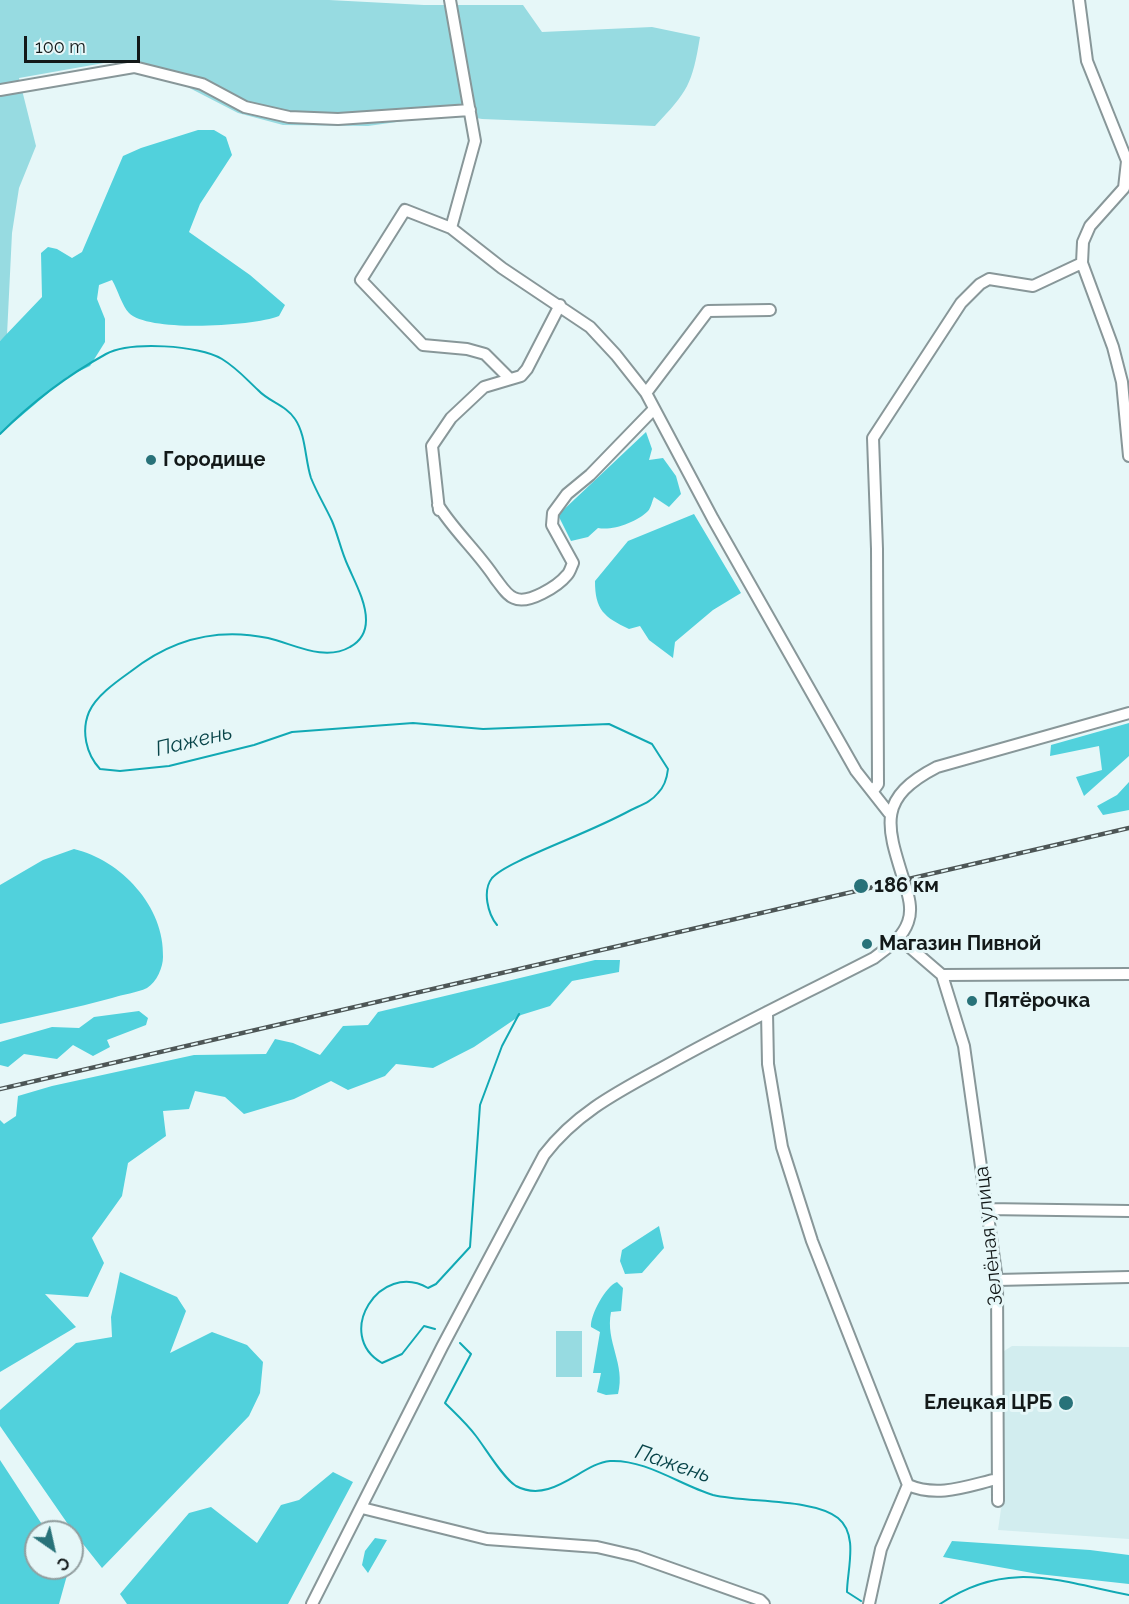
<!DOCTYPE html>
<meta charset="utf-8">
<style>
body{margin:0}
#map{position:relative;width:1129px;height:1604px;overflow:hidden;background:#e6f7f8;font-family:Raleway,sans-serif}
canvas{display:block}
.north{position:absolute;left:24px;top:1520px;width:60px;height:60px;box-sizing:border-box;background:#e6f7f8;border:2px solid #929e9f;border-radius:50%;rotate:146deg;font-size:16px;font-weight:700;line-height:24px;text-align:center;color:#131919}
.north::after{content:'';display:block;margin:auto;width:21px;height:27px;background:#287279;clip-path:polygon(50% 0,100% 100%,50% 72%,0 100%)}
.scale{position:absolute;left:24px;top:36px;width:116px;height:27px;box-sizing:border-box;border:3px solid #131919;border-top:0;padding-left:8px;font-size:18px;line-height:21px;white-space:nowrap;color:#131919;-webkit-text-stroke:4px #e6f7f8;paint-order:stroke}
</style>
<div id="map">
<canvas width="1129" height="1604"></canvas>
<div class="north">С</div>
<div class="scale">100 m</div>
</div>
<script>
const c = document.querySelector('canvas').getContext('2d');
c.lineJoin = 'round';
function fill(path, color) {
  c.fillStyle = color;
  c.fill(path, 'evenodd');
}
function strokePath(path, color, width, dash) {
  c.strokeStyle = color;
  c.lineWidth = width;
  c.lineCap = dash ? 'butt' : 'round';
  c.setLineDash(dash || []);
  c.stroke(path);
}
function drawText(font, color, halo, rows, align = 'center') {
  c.font = font + ' Raleway,sans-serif';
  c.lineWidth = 6;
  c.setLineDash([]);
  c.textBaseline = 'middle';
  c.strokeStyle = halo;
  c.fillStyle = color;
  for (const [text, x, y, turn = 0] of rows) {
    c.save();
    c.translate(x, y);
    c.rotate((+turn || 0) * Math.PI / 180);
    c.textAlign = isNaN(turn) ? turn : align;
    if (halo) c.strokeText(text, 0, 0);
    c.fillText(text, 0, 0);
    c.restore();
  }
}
fill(new Path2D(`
 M1012,1346L1129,1347V1539L998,1530L1002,1502L1004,1351Z`), '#d2edef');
fill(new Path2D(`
 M0,0H329L424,5H523L542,32L652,27L700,37C692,85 688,91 655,126L482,119L454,114L368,126L283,125L238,113L139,62L115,61L19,78L36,146L19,188L12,233L7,335L0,341Z
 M556,1331H582V1377H556Z`), '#97dbe1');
fill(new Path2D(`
 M198,130H214L226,137L232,155L200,204L189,232L250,275L285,305L279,316C254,326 149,333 129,313C122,306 118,290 112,280L99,285L97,299L105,319V342L90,366L67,377L0,434V341L42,297L41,253L48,247L57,249L72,258L82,252L123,156L141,148Z
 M646,432L652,449L649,460L663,458L676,476L681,494L669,507L654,497C652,501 651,508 648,511C637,522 613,531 598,528L588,537L571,541L558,515Z
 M694,514L741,593L713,610L675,642L673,658L649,640L640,626L629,629C604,617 595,610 595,581L628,541Z
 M1129,723V756L1084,796L1076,777L1102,770L1099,746L1050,756L1051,745Z
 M1129,782V810L1103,815L1097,806L1117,795Z
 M74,849C121,860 165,907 163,957C163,967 157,982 147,988C137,993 123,994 112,998C75,1008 37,1016 0,1024V885L43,860Z
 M595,960H620L619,972L572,981L550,1006L521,1015L474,1047L433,1068L396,1064L385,1076L348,1090L331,1081L294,1099L244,1114L225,1097L195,1091L189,1109L163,1111L166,1136L128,1163L122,1196L92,1238L104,1263L88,1297L45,1294L76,1327L0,1372V1120L4,1124L16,1116L18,1096L52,1086L194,1055L266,1054L275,1039L293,1043L320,1055L343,1026L368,1025L378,1012Z
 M139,1011L148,1018L146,1025L107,1040L110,1047L93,1056L73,1045L57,1059L24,1054L8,1067L0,1065V1042L52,1027L79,1028L94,1017Z
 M659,1226L664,1248L642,1273L625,1274L620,1261L622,1250Z
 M120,1272L177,1297L186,1311L170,1353L212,1332L247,1345L263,1362L260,1393L249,1416L102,1568L72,1530L0,1426V1410L76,1343L112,1337L111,1317Z
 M617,1282L623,1288L621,1311L611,1312C605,1342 626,1364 618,1394L606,1395L597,1392L601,1373H593L600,1332L591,1327C590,1315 606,1286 617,1282Z
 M0,1460L47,1532H36V1568H69L59,1604H0Z
 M333,1472L353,1482L288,1604H127L120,1594L189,1513L211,1507L257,1543L281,1505L299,1500Z
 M375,1538L387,1540L368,1573L362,1565L365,1551Z
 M952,1541L1090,1550L1129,1555V1584L1038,1574L943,1557Z`), '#51d1dc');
strokePath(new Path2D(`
 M0,434C31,403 68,375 106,354C130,341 199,345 222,359C238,369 245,378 258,390C269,402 286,405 295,419C306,435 305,460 311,478C317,493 325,506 332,521C338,535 341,551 348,566C355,582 366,602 366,620C366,632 361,641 350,647C324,662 294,644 268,638C216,627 170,640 130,672C116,682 96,696 89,712C81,731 86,754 100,769L120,771L169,766L254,745L292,732L413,723L483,729L609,724L652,744L668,769C667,778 665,786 658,793C651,802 641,805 631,810C596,829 559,842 523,859C513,864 499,870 492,878C482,891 488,914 497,925
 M435,1329L424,1326L402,1354L382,1363C333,1335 380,1260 428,1288L436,1284L470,1247L480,1105L502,1046L519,1014
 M460,1343L471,1354L445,1403C456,1414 467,1424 476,1436C486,1449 503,1478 516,1486C552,1505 582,1463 610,1461C645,1459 680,1485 713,1495C746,1503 813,1498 838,1518C859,1535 847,1570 847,1592L861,1601
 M940,1604C1007,1559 1057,1581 1129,1595`), '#11a9b4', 2);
const minor = new Path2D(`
 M450,0L475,141L451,228
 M1079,0L1087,61L1127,161L1124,188L1090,226L1083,242L1082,263L1113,347L1122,382L1129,456
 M0,90L134,67L202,84L245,107L289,117L338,119L470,110
 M509,378L485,354L467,349L423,345L361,280L405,210L451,228L502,268L590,327L616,355L646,393L713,519L856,771L889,813
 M646,393L708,311L770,310
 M438,505C454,531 478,552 495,578C500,584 506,595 514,598C528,605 558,586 567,575C570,572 571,567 573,563L552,525L553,513L567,494L590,475L653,410
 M439,510L432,446L451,418L484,387L521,376L527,369L560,305
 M873,791L878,784L877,549L873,438L961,303L980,284L989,279L1033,286L1082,263
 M899,938L942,975L1129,974
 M942,975L964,1046L997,1280L998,1501
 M767,1012L768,1064L782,1147L812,1241L908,1485C938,1498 967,1486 997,1479
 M986,1209L1129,1211
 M997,1280L1129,1277
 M362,1508L487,1539L597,1547L636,1556L760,1600L764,1604
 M312,1604L442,1347L544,1155C579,1109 626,1088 676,1060C741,1024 808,992 874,958C888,947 902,939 908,922C913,909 908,894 904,881C886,824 877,798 937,767L1129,713
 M869,1604L881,1549L908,1485`);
strokePath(minor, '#889799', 14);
strokePath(minor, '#fff', 10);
const rail = new Path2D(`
 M0,1089L1129,828`);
strokePath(rail, '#4d5656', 4.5);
strokePath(rail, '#e6f7f8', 2, [7]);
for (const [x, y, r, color] of [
 [151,460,6,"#287279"],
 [861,886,8,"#287279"],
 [867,944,6,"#287279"],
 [972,1001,6,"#287279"],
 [1066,1403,8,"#287279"]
]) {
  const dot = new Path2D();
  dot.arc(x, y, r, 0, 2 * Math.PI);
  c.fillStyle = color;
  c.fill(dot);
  strokePath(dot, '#e6f7f8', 2);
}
drawText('bold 20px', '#131919', '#e6f7f8', [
 ["Городище",163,460],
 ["186 км",874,886],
 ["Магазин Пивной",879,944],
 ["Пятёрочка",984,1001],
 ["Елецкая ЦРБ",1052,1403,"right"]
], 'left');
drawText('20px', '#131919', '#e6f7f8', [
 ["Зелёная улица",989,1236,-96]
]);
drawText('italic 21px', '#084449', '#e6f7f8', [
 ["Пажень",194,741,-13],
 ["Пажень",673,1464,19]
]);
</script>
